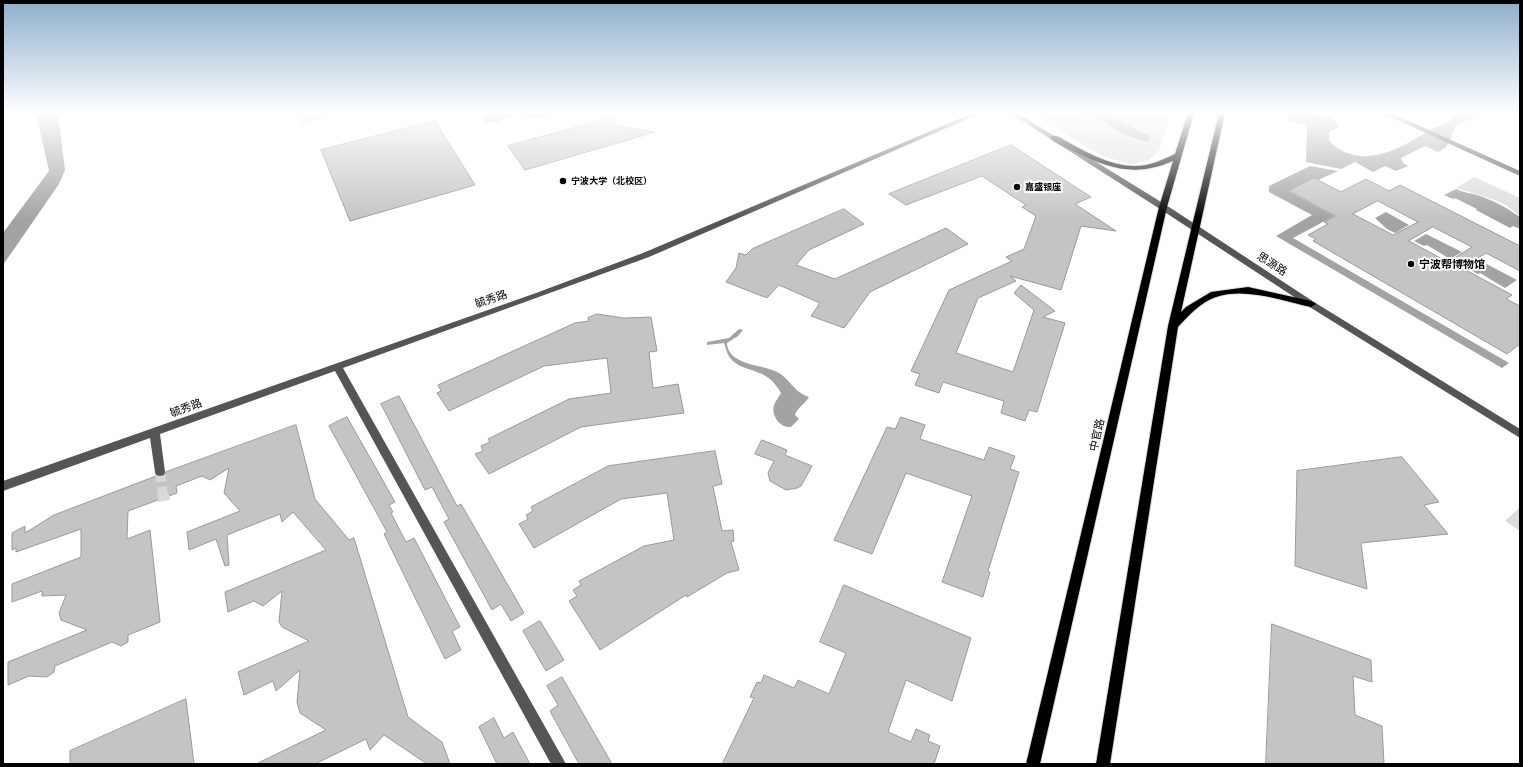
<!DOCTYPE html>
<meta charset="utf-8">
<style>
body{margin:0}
#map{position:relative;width:1523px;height:767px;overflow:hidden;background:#fff;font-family:Commissioner,sans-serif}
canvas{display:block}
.frame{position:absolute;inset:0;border:4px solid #000;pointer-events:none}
</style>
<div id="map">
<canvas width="1523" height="767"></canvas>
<div class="frame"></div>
</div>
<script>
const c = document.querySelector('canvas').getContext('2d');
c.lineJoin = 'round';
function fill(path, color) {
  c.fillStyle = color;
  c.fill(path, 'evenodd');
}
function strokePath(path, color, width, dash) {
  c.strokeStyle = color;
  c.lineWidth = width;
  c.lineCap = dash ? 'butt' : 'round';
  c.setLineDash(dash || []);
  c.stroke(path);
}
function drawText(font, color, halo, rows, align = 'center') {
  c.font = font + ' Commissioner,"Noto Sans SC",sans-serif';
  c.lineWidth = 4;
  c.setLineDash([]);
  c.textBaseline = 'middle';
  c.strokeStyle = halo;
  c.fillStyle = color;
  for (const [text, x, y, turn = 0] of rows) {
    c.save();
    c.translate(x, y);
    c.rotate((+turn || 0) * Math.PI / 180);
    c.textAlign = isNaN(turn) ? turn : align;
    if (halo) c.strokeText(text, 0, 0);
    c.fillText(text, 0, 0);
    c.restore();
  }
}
fill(new Path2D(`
 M297,113H351L301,125Z
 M1030,113H1171L1159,151L1149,160L1130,164L1102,156Z
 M1474,177L1520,198V216L1506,205L1495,200L1456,188Z
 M1520,507V531L1505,521Z`), '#dcdcdc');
fill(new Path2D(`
 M36,113H58L65,170L59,184L3,265V233L49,171Z
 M482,113H552C545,123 527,115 516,115C507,115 499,123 490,123C485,123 483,119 480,116L483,114Z
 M1084,113H1107L1135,129L1150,136L1148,142L1123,134L1101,120Z
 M1289,113C1306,113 1322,113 1336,121L1338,127L1329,133V141C1361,172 1399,149 1430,130C1436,127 1444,124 1450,121C1453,118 1456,115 1460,113C1465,111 1475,113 1481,113L1456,126L1448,144L1445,148L1438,152L1425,146L1401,158L1403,163L1408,166L1396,171L1385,166L1373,172L1355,162L1341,169L1306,162L1307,125L1288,121Z
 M1310,166L1338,171L1318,180L1314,178L1288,191L1334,216L1293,238L1509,363L1502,368L1276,236L1312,215L1269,192V186Z
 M1456,189C1464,193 1472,193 1480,196C1495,201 1507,208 1520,217V229L1513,226L1510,228L1476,210L1477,209L1455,198L1453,199L1444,195Z
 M1386,212L1409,225L1395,233L1387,229L1375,218Z
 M1426,234L1462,252L1450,259L1427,245L1424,246L1414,241Z
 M1479,260L1517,280L1505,288L1480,273L1478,274L1467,268Z
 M739,329L743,330L738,336L727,343C727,349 731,355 736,358C745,365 765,366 777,372C791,379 792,391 809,397C805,404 797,408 795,415L799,419L791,427C780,428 771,416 774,405C776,400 779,397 781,393C766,365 745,375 730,358C727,354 726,348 724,343L707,345V342L729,338Z`), '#a3a3a3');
const building = new Path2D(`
 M611,118L618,126L655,132L525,170L508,146Z
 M435,121L475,185L350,221L321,150Z
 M1011,145L1091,197L1075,204L1116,231L1081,226L1061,290L1010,276L1016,281L978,298L956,353L1013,372L1034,310L1014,293L1021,285L1055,311L1043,317L1065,323L1037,412L1029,410L1025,421L1001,413L1004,401L943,382L939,393L915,385L920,374L911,371L949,290L1012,261L1006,257L1024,249L1036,216L1022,207L1026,205L982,176L906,205L889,194Z
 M1314,178L1341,192L1366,179L1389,191L1400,185L1520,246V271L1486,253L1462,268L1512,295L1506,299L1520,306V344L1507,354L1313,241L1316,239L1308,235L1328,224L1324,222L1335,216L1289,191ZM1378,201L1418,222L1393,235L1353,214ZM1433,227L1472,247L1448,262L1409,241Z
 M844,209L864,224L809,250L796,265L835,279L946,228L968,244L870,292L844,328L811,316L820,303L779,285L767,298L726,282L736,268L739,253L746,255L752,249Z
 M597,314L624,318L651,317L657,351L649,352L653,388L678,384L684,413L581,427L489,474L475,454L483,451L481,446L490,442L488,439L569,399L611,393L607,358L544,366L449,411L437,393L441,391L438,385L575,323L589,321L588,318Z
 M399,396L457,506L461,504L524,613L511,621L501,604L492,610L444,522L449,519L432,487L425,490L381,404Z
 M347,417L395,502L389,505L393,512L391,513L406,542L414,538L460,627L452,631L461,650L445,659L384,534L387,532L329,426Z
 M901,417L925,425L920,439L984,460L989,447L1015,456L1010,469L1019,472L988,571L990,572L983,597L942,582L972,496L906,473L872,554L834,540L887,427L895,429Z
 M296,425L315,499L349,540L354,538L408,717L442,742L450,764H427L384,735L370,750L366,739L315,764H256L326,730L300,713L297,702L300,670L276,691L273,681L244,695L238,672L309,641L282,627L279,622L282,591L263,606L254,601L228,612L225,592L326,550L293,512L282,522L280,514L227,535L229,565L225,566L216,539L189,550L187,532L240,511L224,493L229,468L210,480L202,476L176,486L177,493L128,511L127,539L150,530L160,622L128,635V642L121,646L112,642L55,666L54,672L47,677L29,676L8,685V662L87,630L61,620L59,613L66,595L42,596V591L12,602V584L81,557V529L16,552V548L12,550V533L25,526V533L54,515L156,476H164L166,472Z
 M762,440L787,450L785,455L812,466L801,486L797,488L786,490L770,481L768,473L774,461L755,454Z
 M715,451L722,484L713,486L722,531L733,530L734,541L731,542L739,570L727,573L687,597L686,595L600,650L569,601L577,596L573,590L581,585L579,581L644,546L674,540L667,493L621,499L534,548L519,524L528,519L526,515L533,511L531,507L608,466Z
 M1402,457L1439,502L1424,505L1448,534L1361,543L1367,589L1295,566L1297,471Z
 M844,585L971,638L952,701L906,680L888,732L911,742L916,729L930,735L928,741L940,746L934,764H722L754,698L750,697L757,682L761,683L764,675L794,688L798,680L829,694L846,653L820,642Z
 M540,621L564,660L546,671L523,631Z
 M1272,624L1371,660L1372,682L1353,676L1355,715L1382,726L1384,764H1266Z
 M562,677L612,764H579L550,711L558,705L547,686Z
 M186,699L194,764H70V751Z
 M494,718L504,738L513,732L530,764H497L479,727Z`);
fill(building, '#c4c4c4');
strokePath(building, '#999', 1);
strokePath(new Path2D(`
 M160,472L163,496`), '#d9d9d9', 10, [10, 5]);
strokePath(new Path2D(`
 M163,495L164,501`), '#d9d9d9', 12, [12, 6]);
const major = new Path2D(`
 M1188,113H1194L1167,207L1040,764H1026L1159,207L1173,161C1136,177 1110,169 1075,152C1067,148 1056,144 1050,138L1051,136H1057C1083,150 1115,171 1146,165C1156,163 1166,158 1175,154Z
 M1219,113H1225L1181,312L1186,307L1211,292L1248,287L1311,301L1316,304L1311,307C1283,301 1245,287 1216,297C1201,302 1188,316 1178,327L1110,764H1096L1168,326Z`);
strokePath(major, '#dbdbdb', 2);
fill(new Path2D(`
 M973,113H981L649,257L343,368L566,764H551L335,371L160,434L165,472L164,475L160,476L156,475L155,472L150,438L3,491V481L536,293L643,253Z
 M1010,113H1017L1166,205L1314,302L1520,429V438L1308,306L1160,209Z
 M1383,113H1391L1520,171V176L1384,114Z`), '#555');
fill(major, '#000');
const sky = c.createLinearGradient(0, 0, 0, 220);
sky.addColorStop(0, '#8cadcc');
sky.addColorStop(0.51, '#fff');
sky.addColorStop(1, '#ffffff00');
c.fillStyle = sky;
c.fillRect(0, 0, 1523, 220);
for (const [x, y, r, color] of [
 [563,181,4,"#000"],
 [1017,187,4,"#000"],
 [1411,264,4,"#000"]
]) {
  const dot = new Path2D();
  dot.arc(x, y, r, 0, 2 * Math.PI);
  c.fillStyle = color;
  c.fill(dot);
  strokePath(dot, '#fff', 1.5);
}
drawText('bold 9px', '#000', '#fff', [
 ["宁波大学（北校区）",571,181],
 ["嘉盛银座",1025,187]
], 'left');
drawText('11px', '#000', '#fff', [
 ["思源路",1272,264,33],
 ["毓秀路",491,299,-19],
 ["毓秀路",186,408,-20],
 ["中官路",1097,435,-77]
]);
drawText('bold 11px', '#000', '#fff', [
 ["宁波帮博物馆",1419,264]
], 'left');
</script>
